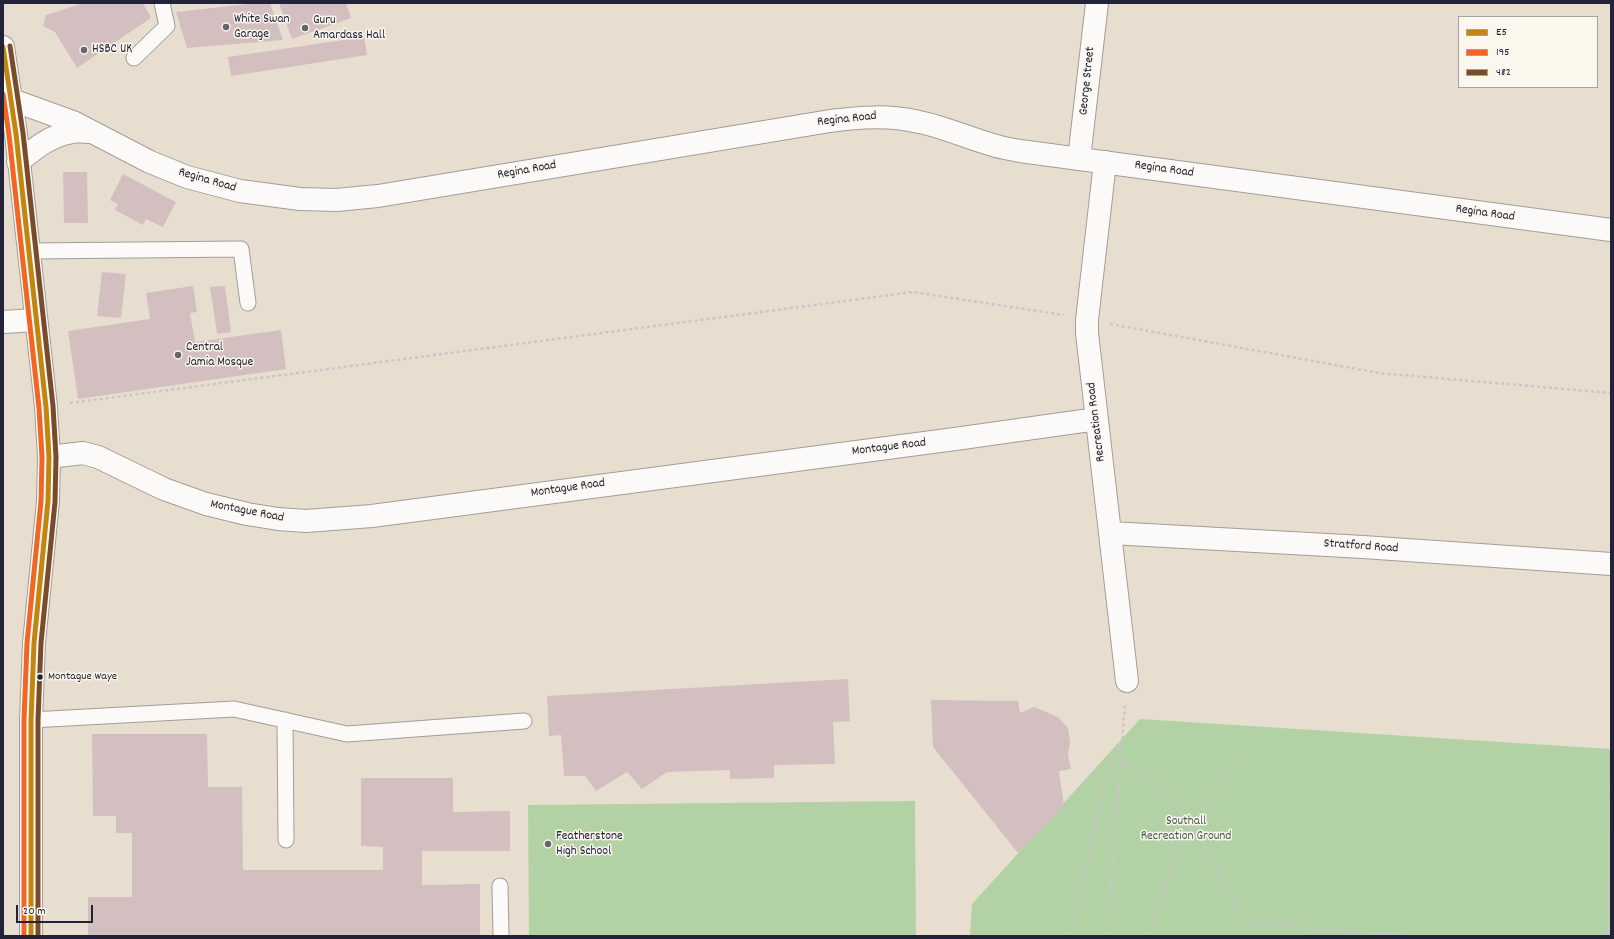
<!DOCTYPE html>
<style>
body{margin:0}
#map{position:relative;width:1614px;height:939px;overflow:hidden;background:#e8ded0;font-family:Dekko,sans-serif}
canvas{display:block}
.frame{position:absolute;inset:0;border:4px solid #22223b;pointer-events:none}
.legend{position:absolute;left:1458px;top:16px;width:140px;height:72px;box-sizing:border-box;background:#fbf7ec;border:1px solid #a4a2a5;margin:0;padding:5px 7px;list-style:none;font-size:12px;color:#22223b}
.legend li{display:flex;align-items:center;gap:8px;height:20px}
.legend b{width:20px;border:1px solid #a4a2a5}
.scale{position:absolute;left:16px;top:905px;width:77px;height:18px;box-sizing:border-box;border:2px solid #22223b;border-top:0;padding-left:5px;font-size:12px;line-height:14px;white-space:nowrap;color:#22223b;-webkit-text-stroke:3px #fbf7ec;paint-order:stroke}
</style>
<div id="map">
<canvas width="1614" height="939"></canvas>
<div class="frame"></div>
<ul class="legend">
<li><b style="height:5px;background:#c2850f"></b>E5</li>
<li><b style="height:5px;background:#f26522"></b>195</li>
<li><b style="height:5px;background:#7a4b2a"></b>482</li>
</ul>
<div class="scale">20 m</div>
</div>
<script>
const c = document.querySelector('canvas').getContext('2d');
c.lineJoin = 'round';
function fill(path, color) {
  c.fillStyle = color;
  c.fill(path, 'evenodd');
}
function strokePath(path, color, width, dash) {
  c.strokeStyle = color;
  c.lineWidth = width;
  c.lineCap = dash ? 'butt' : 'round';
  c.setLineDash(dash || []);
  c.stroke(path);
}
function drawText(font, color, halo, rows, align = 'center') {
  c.font = font + ' Dekko,sans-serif';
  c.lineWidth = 3;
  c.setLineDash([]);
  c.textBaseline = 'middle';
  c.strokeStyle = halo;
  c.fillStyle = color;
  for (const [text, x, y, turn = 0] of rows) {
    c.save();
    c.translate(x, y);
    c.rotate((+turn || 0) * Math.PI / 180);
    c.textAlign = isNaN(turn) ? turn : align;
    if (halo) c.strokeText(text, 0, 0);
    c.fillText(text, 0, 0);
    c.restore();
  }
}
fill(new Path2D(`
 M1140,719L1611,749V936H970L972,904Z
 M915,801L916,936H529L528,805Z`), '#b2d2a5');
fill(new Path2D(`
 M83,3H143L151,18L77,68L55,32L43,26L46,15Z
 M256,3H270L283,40L187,48L176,12Z
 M279,3H346L351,18L292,39Z
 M364,37L367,55L231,76L228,57Z
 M63,172H87L88,223H64Z
 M123,174L176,202L163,227L146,219L143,225L115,210L118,204L110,200Z
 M102,272L126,274L121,318L97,316Z
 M193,286L197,312L190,313L195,342L281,330L286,369L78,399L68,331L150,319L146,293Z
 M225,286L231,332L217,334L210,287Z
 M848,679L850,721L833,722L835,764L774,765V778L730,779V770L667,772L642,789L627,772L596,791L585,776H564L561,735L549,736L547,696Z
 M931,700L1018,701L1020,713L1034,707L1058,717L1068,728L1070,742L1068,755L1071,769L1059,771L1064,806L1018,853L933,747Z
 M92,734H207L208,787H242L243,870H383V847L361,846V778H453V812L510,811V851H422V885L480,884V936H88V897H132V833H116V816H93Z`), '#d3bfc0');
const service = new Path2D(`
 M134,58L167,26L162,3
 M28,251L241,249L248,303
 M31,720L234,709L347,734L524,721
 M285,720L286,840
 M500,886L501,936`);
const minor = new Path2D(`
 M1079,159L1097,3
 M1105,162L1087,320V333L1127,681
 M3,322L36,320
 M49,457L83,453L98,457L164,489L206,504L247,514L278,519L306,521L372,516L955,439L1097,419
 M1111,533L1363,547L1611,564`);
const tertiary = new Path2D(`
 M3,47L16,134L46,407L49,457L48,501L34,643L31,720V936
 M12,100L73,122L150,162L187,177L240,191L300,199L336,200L378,196L830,121C860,117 889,115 919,122C944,127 968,138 993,145C1001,148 1011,149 1020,151L1611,230
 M18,162C34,149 51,135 72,132C78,131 85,132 91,132`);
strokePath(service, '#a29d97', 17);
strokePath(minor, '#a29d97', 24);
strokePath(tertiary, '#a29d97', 24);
strokePath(new Path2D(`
 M1110,324L1379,373L1611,393
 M70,403L913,292L1064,315
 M1121,762L1147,774L1193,825L1235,903L1254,924L1416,936
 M1069,936L1079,901L1101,795L1121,742
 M1107,936L1125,705
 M1147,936L1182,841L1236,762
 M1608,936L1611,764`), '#c9c6c5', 2.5, [3, 3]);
strokePath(service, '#fcfaf8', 15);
strokePath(minor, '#fcfaf8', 22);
strokePath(tertiary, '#fcfaf8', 22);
strokePath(new Path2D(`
 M3,47L16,134L46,407L49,457L48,501L34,643L31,720V936`), '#c2850f', 5);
strokePath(new Path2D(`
 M3,94L9,135L39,408L42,457L41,501L27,643L24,720V936`), '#f26522', 5);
strokePath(new Path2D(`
 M10,46L23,133L53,406L56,457L55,502L41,643L38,720V936`), '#7a4b2a', 5);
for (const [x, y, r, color] of [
 [226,27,4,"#67646f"],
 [305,28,4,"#67646f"],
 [84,50,4,"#67646f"],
 [178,355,4,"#67646f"],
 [40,677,3.5,"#22223b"],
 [548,844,4,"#67646f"]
]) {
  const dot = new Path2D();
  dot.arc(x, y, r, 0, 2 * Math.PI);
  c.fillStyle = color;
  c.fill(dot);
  strokePath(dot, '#fbf7ec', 1.5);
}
drawText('12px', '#22223b', '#fbf7ec', [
 ["Montague Waye",48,677]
], 'left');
drawText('13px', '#22223b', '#fbf7ec', [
 ["White Swan",234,20],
 ["Garage",234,35],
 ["Guru",313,21],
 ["Amardass Hall",313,36],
 ["HSBC UK",92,50],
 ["Central",186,348],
 ["Jamia Mosque",186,363],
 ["Featherstone",556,837],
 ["High School",556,852]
], 'left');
drawText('13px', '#22223b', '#fbf7ec', [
 ["George Street",1088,81,-84],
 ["Regina Road",847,120,-6],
 ["Regina Road",1164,170,8],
 ["Regina Road",527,171,-10],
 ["Regina Road",207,181,16],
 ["Regina Road",1485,214,8],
 ["Recreation Road",1097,422,-97],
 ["Montague Road",889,448,-7],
 ["Montague Road",568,489,-8],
 ["Montague Road",247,512,11],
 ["Stratford Road",1361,547,4]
]);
drawText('13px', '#455c54', '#fbf7ec', [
 ["Southall",1186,822],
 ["Recreation Ground",1186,837]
]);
</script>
